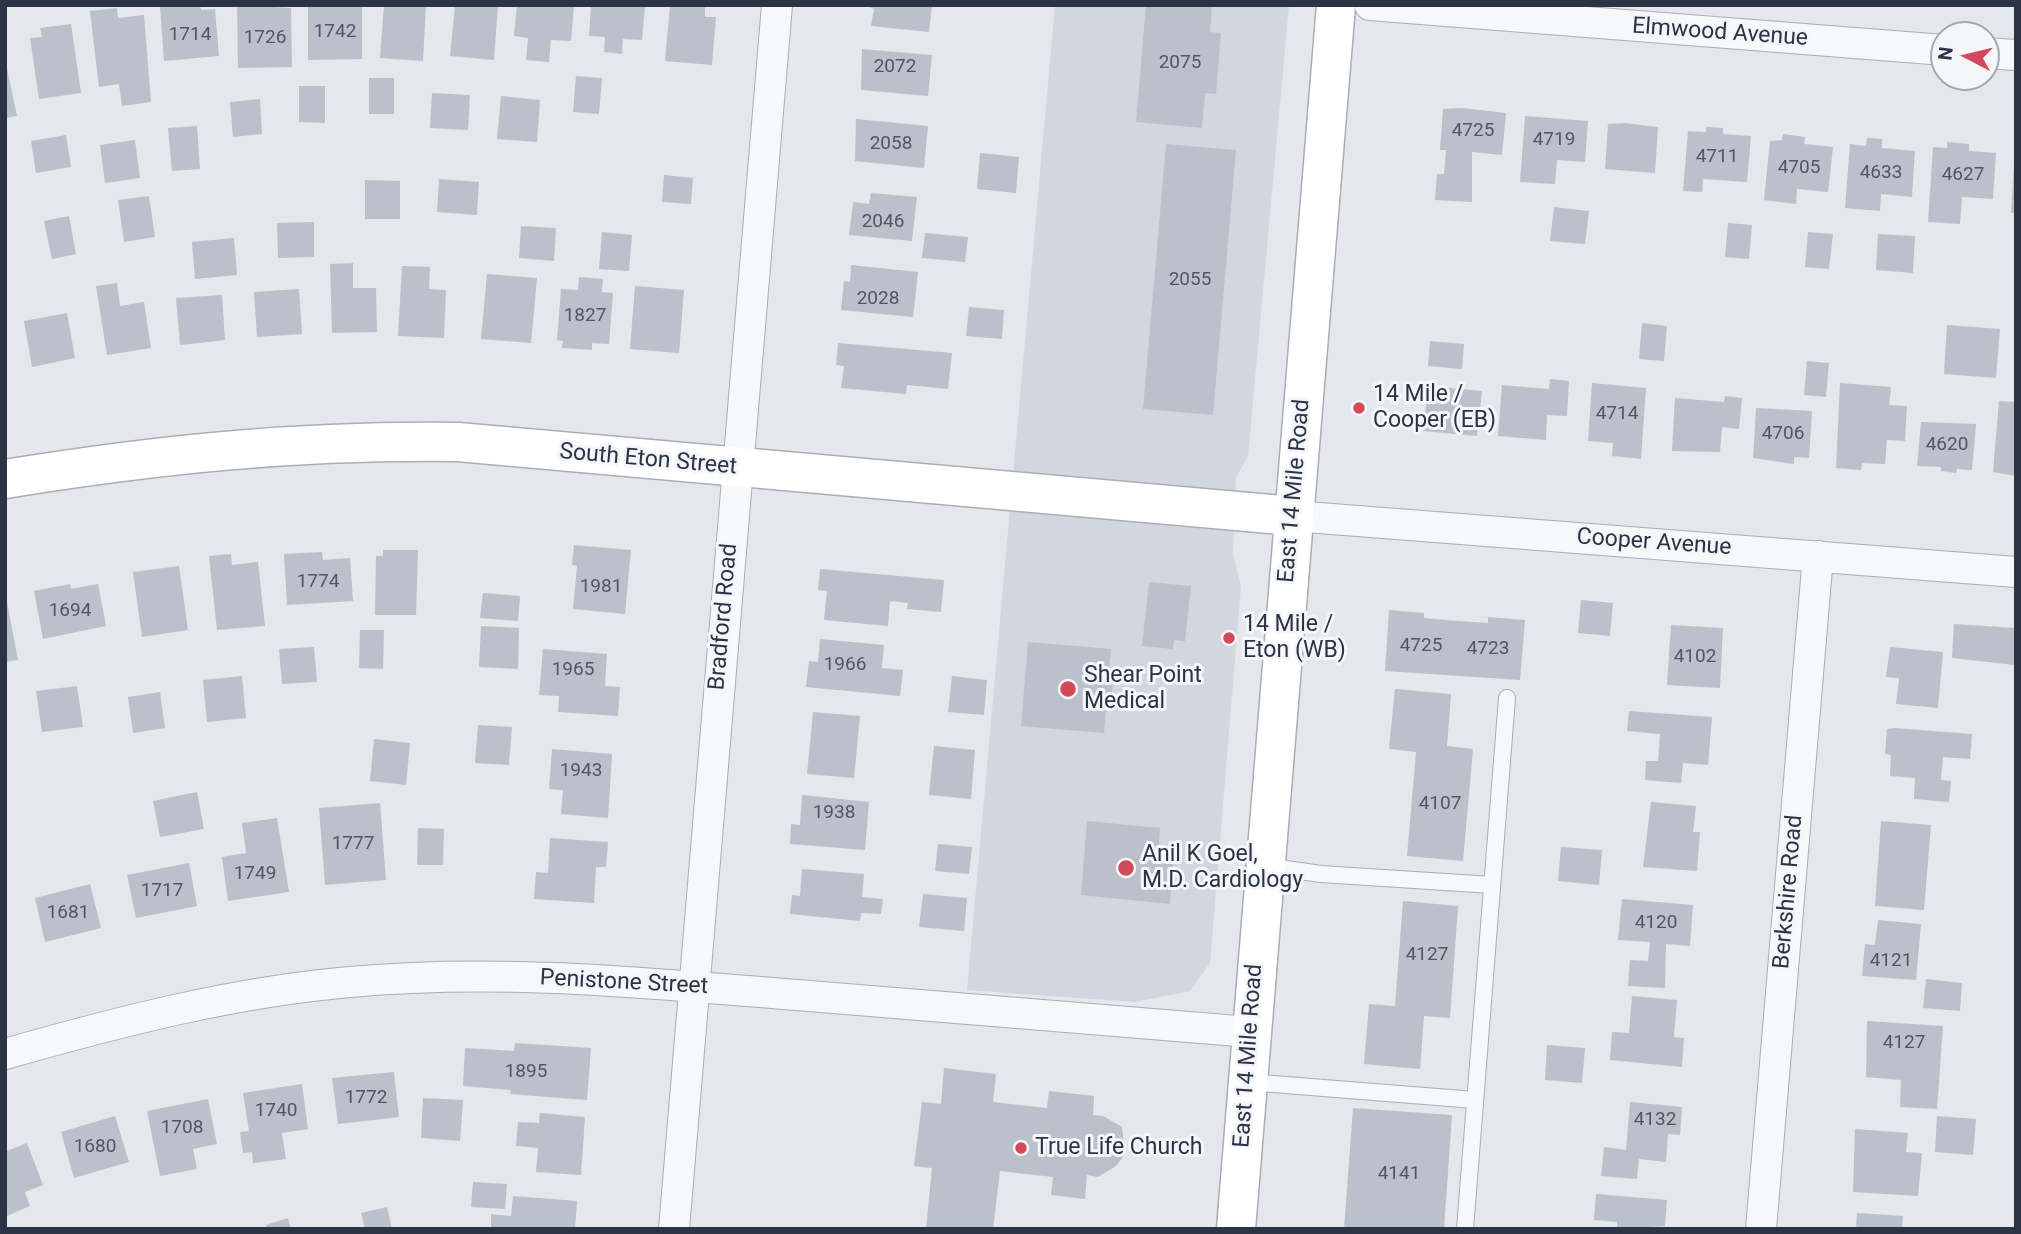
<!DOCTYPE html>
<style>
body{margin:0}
#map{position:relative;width:2021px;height:1234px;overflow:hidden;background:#e4e7ec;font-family:Roboto,sans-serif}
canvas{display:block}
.frame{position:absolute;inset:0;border:7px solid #2b3445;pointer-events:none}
.north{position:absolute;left:1930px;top:21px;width:70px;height:70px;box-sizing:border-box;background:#f4f6f9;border:2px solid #a4a8b1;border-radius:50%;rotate:277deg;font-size:19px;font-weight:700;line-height:28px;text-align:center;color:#2b3445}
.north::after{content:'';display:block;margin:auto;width:24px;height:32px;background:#d1495b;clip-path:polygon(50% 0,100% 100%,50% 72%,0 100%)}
</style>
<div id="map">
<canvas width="2021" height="1234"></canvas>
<div class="frame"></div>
<div class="north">N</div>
</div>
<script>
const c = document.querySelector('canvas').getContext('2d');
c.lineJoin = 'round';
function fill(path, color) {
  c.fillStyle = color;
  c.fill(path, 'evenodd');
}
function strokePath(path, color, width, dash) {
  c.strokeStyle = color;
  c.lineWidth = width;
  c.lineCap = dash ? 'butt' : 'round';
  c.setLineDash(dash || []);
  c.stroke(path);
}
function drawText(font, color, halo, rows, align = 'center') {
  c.font = font + ' Roboto,sans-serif';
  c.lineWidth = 6;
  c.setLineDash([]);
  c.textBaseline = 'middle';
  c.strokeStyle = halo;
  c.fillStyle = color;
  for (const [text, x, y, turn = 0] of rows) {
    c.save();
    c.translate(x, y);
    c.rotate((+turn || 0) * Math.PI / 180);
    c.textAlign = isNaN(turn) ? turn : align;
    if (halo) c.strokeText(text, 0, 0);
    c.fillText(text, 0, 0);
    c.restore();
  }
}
fill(new Path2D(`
 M1055,5H1289L1248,456L1236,478L1233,554L1241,586L1210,963L1190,991L1135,1002L967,990Z`), '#d2d6de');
fill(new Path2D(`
 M160,5H200L201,10L215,9L219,56L164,61Z
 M237,5L291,8L292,67L238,68Z
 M308,5H362V59L308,60Z
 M384,5H426L423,61L380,58Z
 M455,5H498L494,60L450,56Z
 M517,5H574L571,41L551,40L549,62L526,60L528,38L514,36Z
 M591,5H645L642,40L623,39L622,54L604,52L605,37L589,36Z
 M670,5H705V17H716L712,65L665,61Z
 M865,5H932L929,32L871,26L874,9Z
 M1146,5H1212L1210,32L1221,33L1216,94L1205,93L1202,128L1136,122Z
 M117,8L118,18L144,15L151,102L122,106L119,84L99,87L90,11Z
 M71,24L81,93L39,99L30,38L42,37L40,28Z
 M862,49L932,55L928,96L861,90Z
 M5,59L17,116L5,118Z
 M576,76L602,78L599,114L573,112Z
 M369,78H394V114H369Z
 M299,86H325V123L299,122Z
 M432,93L470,95L468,130L430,128Z
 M501,96L540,100L537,142L497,139Z
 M260,99L262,134L233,137L230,102Z
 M1462,108L1506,113L1502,155L1472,152V202L1435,200L1437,174H1444L1446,150H1440L1443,109Z
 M1525,116L1588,121L1585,162L1557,160L1555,184L1520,182Z
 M856,119L928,126L924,168L855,161Z
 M1625,123L1658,127L1655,173L1605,169L1608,124Z
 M197,126L200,169L172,171L168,128Z
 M1706,127L1723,128V134L1751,136L1747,182L1703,179L1702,192L1683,191L1688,131L1706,132Z
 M1783,134L1805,137L1804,144L1833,147L1828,192L1797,189L1796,204L1764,200L1770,141L1782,140Z
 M66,135L71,167L36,173L31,141Z
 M1867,138L1882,139V148L1915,151L1912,197L1881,194L1880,211L1845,208L1850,144L1866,146Z
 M135,140L140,178L105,183L100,145Z
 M1947,142L1969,144V151L1996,153L1993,199L1962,197L1960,224L1928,222L1933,147L1947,148Z
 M1166,144L1236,150L1213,415L1143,409Z
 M980,153L1019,157L1016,193L977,189Z
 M2014,164H2016V213H2011Z
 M664,175L693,178L691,204L662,202Z
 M439,179L479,182L477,215L437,212Z
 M365,180L400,181V219H365Z
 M871,193L917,197L912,241L849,235L853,202L869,204Z
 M149,196L155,237L124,242L118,200Z
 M1554,207L1589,211L1585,244L1550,241Z
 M69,216L76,254L52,259L44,221Z
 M314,222V257L278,258L277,223Z
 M1728,223L1752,225L1749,259L1725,257Z
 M521,226L556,228L554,261L519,258Z
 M602,232L632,235L629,271L599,269Z
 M1808,232L1833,234L1829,269L1805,267Z
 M925,233L968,237L965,262L922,258Z
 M1878,234L1915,236L1913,273L1876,270Z
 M234,238L237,275L195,279L192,242Z
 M353,263V288H376L377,332L332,333L330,264Z
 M851,265L918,272L913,317L841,310L844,281L850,282Z
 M402,266L430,267L429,289L446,290L444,338L398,336Z
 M487,274L537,278L531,343L481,339Z
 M579,277L603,279L602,292L613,293L609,344L592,343V350L562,348L563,341L557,340L561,289L578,290Z
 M117,283L120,306L144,302L151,348L107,355L96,286Z
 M635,286L684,290L679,353L630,349Z
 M299,289L302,334L257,337L254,292Z
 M222,295L225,340L180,345L176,298Z
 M969,307L1004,310L1002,339L966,336Z
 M67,313L75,358L32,367L24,321Z
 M1642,323L1667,326L1664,361L1639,359Z
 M1947,325L2000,329L1996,378L1944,374Z
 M1430,341L1464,344L1462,369L1428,366Z
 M838,343L952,353L948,389L907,385L906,394L841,388L844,366L836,365Z
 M1807,361L1829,363L1826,397L1804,395Z
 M1550,379L1569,381L1567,416L1547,415L1546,440L1498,436L1502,385L1549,389Z
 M1592,383L1646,388L1641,459L1612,456L1613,443L1588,441Z
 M1840,383L1891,387L1889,405L1907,406L1905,441L1887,440L1885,464L1862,463L1861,470L1836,468Z
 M1428,386L1482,391L1477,436L1423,431Z
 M1725,396L1742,398L1739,429L1722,427L1720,452L1672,451L1675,398L1724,402Z
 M1999,401L2016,402V476L1993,472Z
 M1756,408L1812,411L1809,458L1794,457V464L1753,458Z
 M1921,422L1976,424L1972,470L1957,469L1956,473L1941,471V467L1917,466Z
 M574,545L631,550L625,614L573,609L577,566L572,565Z
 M383,550H418L416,615H375L376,556H383Z
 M322,552L323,560L350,558L353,601L287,605L284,554Z
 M231,554L232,565L258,562L265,626L217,630L209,556Z
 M179,566L188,630L142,637L133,572Z
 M820,569L944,580L941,612L907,609L908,603L890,601L888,626L824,620L827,591L818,590Z
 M1149,582L1191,586L1185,641L1174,640L1173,649L1142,646Z
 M70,584L71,589L98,584L106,626L43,639L34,591Z
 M5,592L18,660L5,662Z
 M483,593L520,596L518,621L480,618Z
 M1581,600L1613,603L1610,636L1578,633Z
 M1389,610L1424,613V618L1457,621L1488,623V617L1525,620L1520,680L1385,671Z
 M1954,624L2016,628L2014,665L1952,658Z
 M1671,625L1723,628L1720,688L1667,685Z
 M481,626L519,628L518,669L479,667Z
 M360,630H384L383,669L359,668Z
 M820,639L884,645L882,668L903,670L900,696L806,687L809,661L818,662Z
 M1028,642L1111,649L1108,682L1113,683L1112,697L1107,696L1104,733L1021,726Z
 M314,647L317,682L282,684L279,649Z
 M1890,647L1943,652L1938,708L1896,704L1899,678L1886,677Z
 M543,649L607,654L605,686L620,687L618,716L558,712L559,696L539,695Z
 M242,676L246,718L207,722L203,680Z
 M952,676L987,680L984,715L948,712Z
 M77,686L83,727L42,732L36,691Z
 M1395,689L1451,694L1447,746L1473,749L1463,861L1407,856L1416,752L1389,749Z
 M160,692L165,728L133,733L128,697Z
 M1629,711L1712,717L1708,765L1683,763L1681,783L1645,780L1646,761H1658L1660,734L1627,731Z
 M813,712L860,716L854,778L807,774Z
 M478,725L512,727L509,765L475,763Z
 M1894,728L1972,734L1970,759L1943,757L1941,780L1951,781L1949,802L1914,799L1915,778L1890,776L1891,755L1885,754L1887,729Z
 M374,739L410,743L406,785L370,781Z
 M934,746L975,750L971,799L929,795Z
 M552,749L612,754L608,818L561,814L563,790L549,789Z
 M197,792L204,829L160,837L153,801Z
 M802,795L869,802L865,850L790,844L791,824L800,825Z
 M1651,802L1696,806L1693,832H1700L1697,871L1643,867Z
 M380,803L386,880L325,885L319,808Z
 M277,818L289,892L228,901L222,857L246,853L242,823Z
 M1087,821L1160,828L1158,854L1174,855L1170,904L1081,895Z
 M1881,821L1931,825L1924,910L1875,906Z
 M418,828L444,829L443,865H417Z
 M550,838L608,842L606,867H596L594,903L534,899L536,872L548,873Z
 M938,844L972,847L969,874L935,871Z
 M1561,847L1602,850L1599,885L1558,881Z
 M189,863L197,906L136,918L127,875Z
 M802,869L864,874L862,897L883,899L881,914L861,913L860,921L790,914L792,895L800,896Z
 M90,884L101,928L45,942L35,898Z
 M923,894L967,898L964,931L919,927Z
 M1622,899L1693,905L1690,946L1666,944L1665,988L1628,986L1630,960L1648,961L1650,942L1618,940Z
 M1403,901L1458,906L1450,1018L1424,1016L1420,1069L1364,1064L1369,1004L1395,1006Z
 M1878,920L1921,924L1916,980L1862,976L1865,944L1875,945Z
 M1926,979L1962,983L1960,1011L1923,1008Z
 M1632,996L1677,1000L1674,1037L1684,1038L1682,1067L1610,1060L1612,1032L1629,1033Z
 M1867,1021L1943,1026L1937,1109L1900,1107L1901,1080L1866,1077Z
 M515,1043L591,1048L587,1100L510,1094L511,1090L463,1086L465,1048L514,1051Z
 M1547,1045L1585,1048L1582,1083L1545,1080Z
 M944,1068L996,1074L993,1102L1047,1108L1049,1091L1094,1096L1093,1115L1103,1116L1122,1127L1125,1154L1116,1166L1098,1177L1087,1175L1085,1199L1051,1195L1053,1177L1000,1171L993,1229H926L932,1168L914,1166L922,1102L941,1104Z
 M394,1072L399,1117L338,1124L332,1078Z
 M302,1084L308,1129L282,1133L286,1159L253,1163L252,1152L243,1153L240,1132L249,1131L243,1093Z
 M423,1098L463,1100L460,1141L421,1138Z
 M208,1099L217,1144L193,1149L197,1169L160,1176L147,1111Z
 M1630,1102L1682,1107L1680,1135L1668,1134L1666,1162L1639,1159L1637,1179L1601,1176L1604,1147L1626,1150Z
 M1353,1108L1452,1115L1444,1229H1344Z
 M540,1113L585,1117L581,1175L536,1172L538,1148L516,1146L518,1122L539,1123Z
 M115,1116L129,1162L74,1178L61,1132Z
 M1937,1116L1976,1119L1973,1155L1935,1152Z
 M1855,1129L1908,1133L1906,1152L1922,1153L1918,1196L1853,1192Z
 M27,1143L43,1185L25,1192L30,1206L7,1216L5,1152Z
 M473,1182L507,1184L505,1209L471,1207Z
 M1596,1194L1667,1200L1665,1226L1617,1229V1222L1594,1220Z
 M513,1196L577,1201L575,1229H491V1214L511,1216Z
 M387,1207L392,1229H365L361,1213Z
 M1857,1213L1903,1216L1902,1229H1856Z
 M288,1218L291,1229H267L266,1225Z`), '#bbc0ca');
const lane = new Path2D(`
 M1265,866L1321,874L1492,885
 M1248,1082L1475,1100
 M1465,1229L1507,698`);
const street = new Path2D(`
 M1370,5L1944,50
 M1986,53L2016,55
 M1293,516L2016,572
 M5,1054C118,1022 233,992 350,982C499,968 649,983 797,995C948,1007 1099,1019 1250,1032
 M674,1229L777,5
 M1761,1229L1818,556`);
const secondary = new Path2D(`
 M5,479C160,454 300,440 458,442L1293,516
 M1236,1229L1336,5`);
strokePath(lane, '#a9aeb7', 18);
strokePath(street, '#a9aeb7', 32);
strokePath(secondary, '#a9aeb7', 41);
strokePath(lane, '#f7f8fa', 16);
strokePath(street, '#f7f8fa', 30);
strokePath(secondary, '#fff', 38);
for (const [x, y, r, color] of [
 [1359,408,7,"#d1495b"],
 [1229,638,7,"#d1495b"],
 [1068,689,9,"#d1495b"],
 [1126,868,9,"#d1495b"],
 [1021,1148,7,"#d1495b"]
]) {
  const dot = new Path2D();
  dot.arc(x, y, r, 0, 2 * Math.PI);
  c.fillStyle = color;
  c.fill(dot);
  strokePath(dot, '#f4f6f9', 2.5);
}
drawText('19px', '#4f5766', null, [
 ["1742",335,32],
 ["1714",190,35],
 ["1726",265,38],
 ["2075",1180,63],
 ["2072",895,67],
 ["4725",1473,131],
 ["4719",1554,140],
 ["2058",891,144],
 ["4711",1717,157],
 ["4705",1799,168],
 ["4633",1881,173],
 ["4627",1963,175],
 ["2046",883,222],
 ["2055",1190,280],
 ["2028",878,299],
 ["1827",585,316],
 ["4714",1617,414],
 ["4706",1783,434],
 ["4620",1947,445],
 ["1774",318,582],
 ["1981",601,587],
 ["1694",70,611],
 ["4725",1421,646],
 ["4723",1488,649],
 ["4102",1695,657],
 ["1966",845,665],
 ["1965",573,670],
 ["1943",581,771],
 ["4107",1440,804],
 ["1938",834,813],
 ["1777",353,844],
 ["1749",255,874],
 ["1717",162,891],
 ["1681",68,913],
 ["4120",1656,923],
 ["4127",1427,955],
 ["4121",1891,961],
 ["4127",1904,1043],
 ["1895",526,1072],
 ["1772",366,1098],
 ["1740",276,1111],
 ["4132",1655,1120],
 ["1708",182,1128],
 ["1680",95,1147],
 ["4141",1399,1174]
]);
drawText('23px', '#2b3445', '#f4f6f9', [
 ["Elmwood Avenue",1720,33,4],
 ["South Eton Street",648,460,5],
 ["East 14 Mile Road",1295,491,-85],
 ["Cooper Avenue",1654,543,4],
 ["Bradford Road",724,617,-85],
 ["Berkshire Road",1789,892,-85],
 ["Penistone Street",624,983,3],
 ["East 14 Mile Road",1249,1056,-86]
]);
drawText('23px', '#2b3445', '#f4f6f9', [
 ["14 Mile /",1373,395],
 ["Cooper (EB)",1373,421],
 ["14 Mile /",1243,625],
 ["Eton (WB)",1243,651],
 ["Shear Point",1084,676],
 ["Medical",1084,702],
 ["Anil K Goel,",1142,855],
 ["M.D. Cardiology",1142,881],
 ["True Life Church",1035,1148]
], 'left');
</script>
